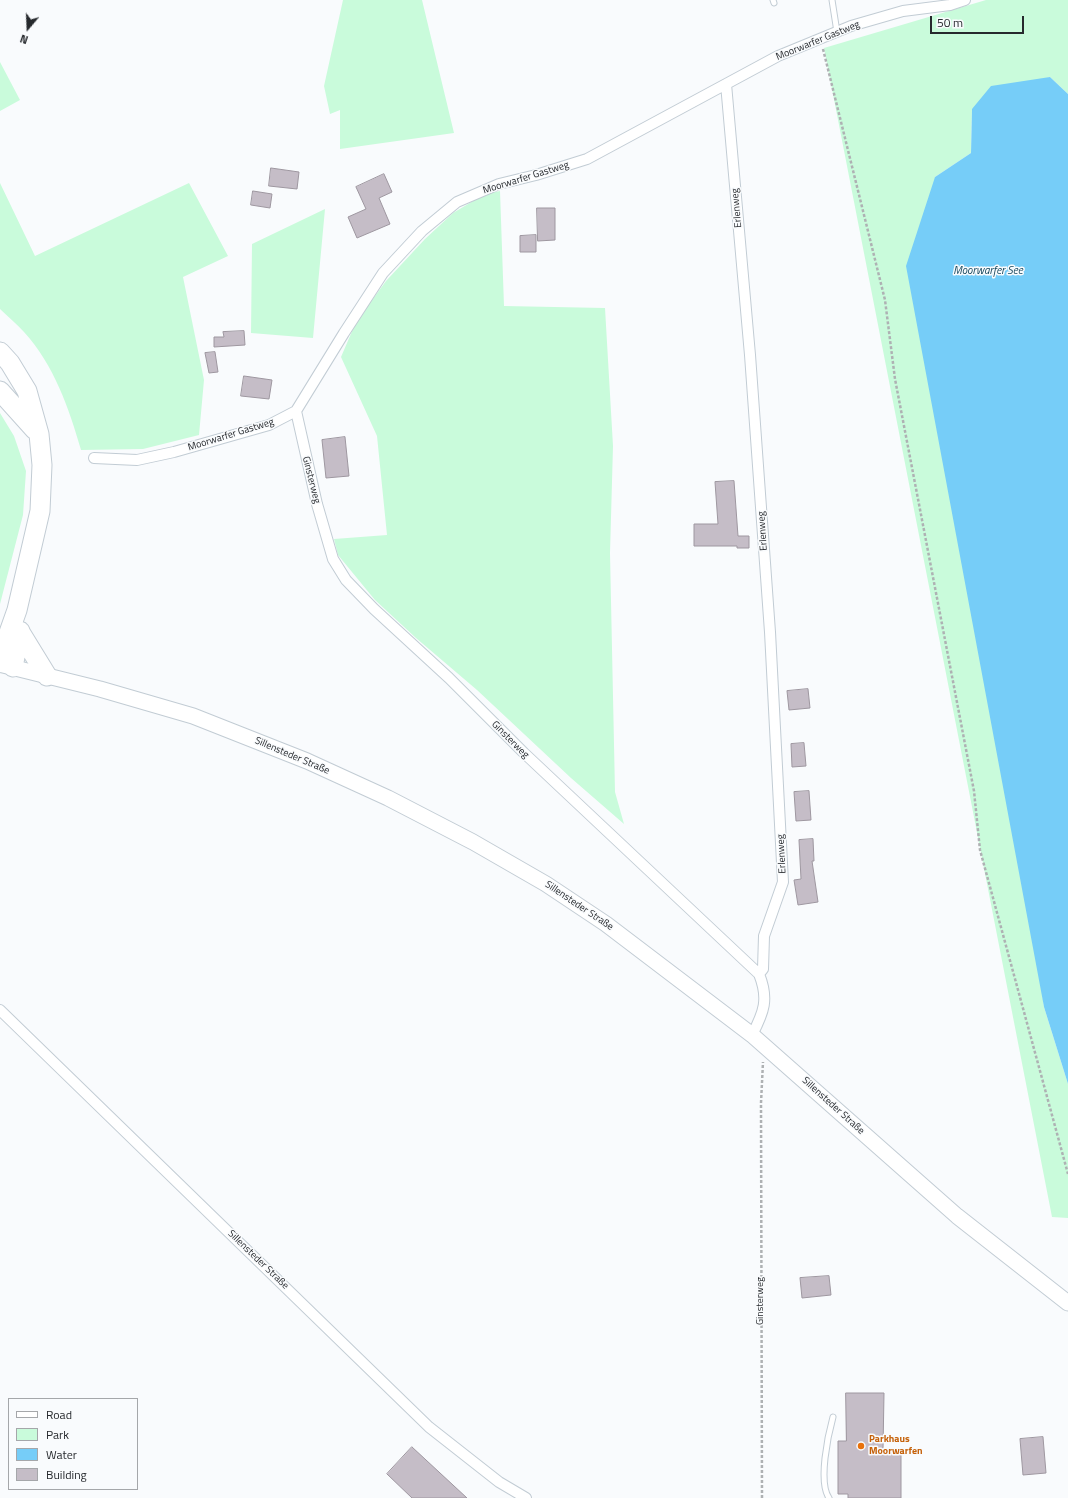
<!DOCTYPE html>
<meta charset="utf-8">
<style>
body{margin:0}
#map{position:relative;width:1068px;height:1498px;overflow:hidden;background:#f9fbfd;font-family:"Titillium Web",sans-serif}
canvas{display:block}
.legend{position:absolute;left:8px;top:1398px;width:130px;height:92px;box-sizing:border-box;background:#f9fbfd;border:1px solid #a5a7aa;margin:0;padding:5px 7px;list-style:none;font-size:12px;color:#26292d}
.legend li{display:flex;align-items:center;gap:8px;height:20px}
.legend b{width:20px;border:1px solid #a5a7aa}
.north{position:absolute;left:8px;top:8px;width:40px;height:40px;-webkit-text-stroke:3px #f9fbfd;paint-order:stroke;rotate:199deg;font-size:11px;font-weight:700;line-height:16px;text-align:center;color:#26292d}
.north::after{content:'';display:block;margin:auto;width:14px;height:18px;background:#26292d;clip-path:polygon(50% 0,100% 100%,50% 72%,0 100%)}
.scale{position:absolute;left:930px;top:16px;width:94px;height:18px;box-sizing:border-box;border:2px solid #26292d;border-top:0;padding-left:5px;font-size:12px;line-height:14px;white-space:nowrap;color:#26292d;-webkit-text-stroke:3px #f9fbfd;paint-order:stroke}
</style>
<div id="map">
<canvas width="1068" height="1498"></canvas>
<ul class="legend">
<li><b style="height:5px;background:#fff"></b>Road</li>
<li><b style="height:11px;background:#c9fbdb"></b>Park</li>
<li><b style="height:11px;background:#76cdf8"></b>Water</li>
<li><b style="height:11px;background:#c5bdc7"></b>Building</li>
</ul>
<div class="north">N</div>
<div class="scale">50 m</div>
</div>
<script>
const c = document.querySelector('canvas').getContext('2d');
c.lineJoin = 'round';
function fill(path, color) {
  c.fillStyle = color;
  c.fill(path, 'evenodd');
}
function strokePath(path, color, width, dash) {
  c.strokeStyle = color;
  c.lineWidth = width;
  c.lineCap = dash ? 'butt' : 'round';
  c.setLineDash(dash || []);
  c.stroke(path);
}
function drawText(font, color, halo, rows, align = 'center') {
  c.font = font + ' "Titillium Web",sans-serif';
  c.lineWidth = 3;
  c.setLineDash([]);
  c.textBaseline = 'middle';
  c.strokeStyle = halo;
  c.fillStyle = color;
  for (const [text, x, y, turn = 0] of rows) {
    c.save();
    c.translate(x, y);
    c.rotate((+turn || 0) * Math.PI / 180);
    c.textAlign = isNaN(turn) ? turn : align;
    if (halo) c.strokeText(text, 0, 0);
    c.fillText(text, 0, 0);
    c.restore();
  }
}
fill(new Path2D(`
 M343,0H422L454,133L340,149V110L330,114L324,86Z
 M986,0H1068V94L1050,77L972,109L971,153L935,177L1044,1007L1068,1084V1218L1052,1217L824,48Z
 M0,62L20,100L0,111Z
 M0,183L35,256L189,183L228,256L183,277L204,380L199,435L143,449L81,450C69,408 54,365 24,332C17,324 8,317 0,309Z
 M500,191L504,306L605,308L613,446L610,553L615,792L624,824L571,778L477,690L416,638L375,600L338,555L334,539L387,535L377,436L341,357L356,322L386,281L425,239L453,213L485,194Z
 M325,209L313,338L251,333L252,244Z
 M0,413L14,436L26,471L23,515L0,604Z`), '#c9fbdb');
fill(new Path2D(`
 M1050,77L1068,94V1084L1044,1007L906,266L935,177L971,153L972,109L991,86Z`), '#76cdf8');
const building = new Path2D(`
 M271,168L299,172L297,189L269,186Z
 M384,174L392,192L379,198L390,224L357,238L348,217L366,209L356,187Z
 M253,191L272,194L270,208L251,205Z
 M537,208H555V240L538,241Z
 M536,235V252H520V236Z
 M244,331L245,345L214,347V337H224L223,332Z
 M215,352L218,372L209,373L205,353Z
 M244,376L272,380L269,399L241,396Z
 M345,437L349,476L326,478L322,440Z
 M734,481L738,536H749V548H737V546H694V524H718L715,482Z
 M808,689L810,708L789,710L787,691Z
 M804,743L806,766L792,767L791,744Z
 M809,791L811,820L796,821L794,792Z
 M813,839L814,861H812L818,902L798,905L794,880L801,879L799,840Z
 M829,1276L831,1295L802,1298L800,1278Z
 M846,1393H884L883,1450H901V1498H848V1494H838V1441H846Z
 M1043,1437L1046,1473L1023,1475L1020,1439Z
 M412,1447L467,1498H412L387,1474Z`);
fill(building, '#c5bdc7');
strokePath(building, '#9e97a0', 1);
const lane = new Path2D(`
 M773,0L774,3
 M832,0L837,32
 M829,1498C818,1482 828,1435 833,1417`);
const street = new Path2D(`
 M726,84L750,355L770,632L783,882L764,936L763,969L759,974
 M296,411L317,504L333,559L346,580L374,609L449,678L524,753L759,974C769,999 764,1012 752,1035
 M94,458L137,460L174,452L269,425L296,411L344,333L383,273L422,231L457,202L499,184L536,175L587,159L778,56L851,26L903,11L950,5L965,0
 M0,1010L429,1427L499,1482L526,1498`);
const secondary = new Path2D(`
 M3,665L100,689L193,716L307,761L388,798L473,842L546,884L606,924L752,1035L957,1216L1068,1303`);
const highway = new Path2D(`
 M0,352L10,363L27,391L39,434L42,465L40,511L17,610L0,658
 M0,391L35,430
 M20,632L47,676
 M13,667L20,631`);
strokePath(lane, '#c2ccd4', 7);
strokePath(street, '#c2ccd4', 12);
strokePath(secondary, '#c2ccd4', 17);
strokePath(highway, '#c2ccd4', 21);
strokePath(new Path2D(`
 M823,49L885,300L895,379L974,791L980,850L1068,1174
 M762,1498L761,1103L763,1062`), '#aeb1b3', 2.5, [3, 2]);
strokePath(lane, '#fff', 5);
strokePath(street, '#fff', 10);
strokePath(secondary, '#fff', 15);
strokePath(highway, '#fff', 19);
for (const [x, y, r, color] of [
 [861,1446,4,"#e8710a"]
]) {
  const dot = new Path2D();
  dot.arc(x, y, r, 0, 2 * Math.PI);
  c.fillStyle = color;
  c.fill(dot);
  strokePath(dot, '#f9fbfd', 1.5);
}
drawText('10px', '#26292d', '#f9fbfd', [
 ["Moorwarfer Gastweg",818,41,-22],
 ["Moorwarfer Gastweg",526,178,-17],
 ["Erlenweg",737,208,-95],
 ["Moorwarfer Gastweg",231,435,-17],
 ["Ginsterweg",311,480,76],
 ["Erlenweg",763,531,-94],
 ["Ginsterweg",510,740,45],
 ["Sillensteder Straße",292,756,23],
 ["Erlenweg",782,854,-93],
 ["Sillensteder Straße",579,906,34],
 ["Sillensteder Straße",833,1106,42],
 ["Sillensteder Straße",258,1260,44],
 ["Ginsterweg",761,1301,-90]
]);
drawText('bold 10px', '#c56008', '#f9fbfd', [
 ["Parkhaus",869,1440],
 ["Moorwarfen",869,1452]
], 'left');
drawText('italic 11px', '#13455b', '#f9fbfd', [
 ["Moorwarfer See",988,271]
]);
</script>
